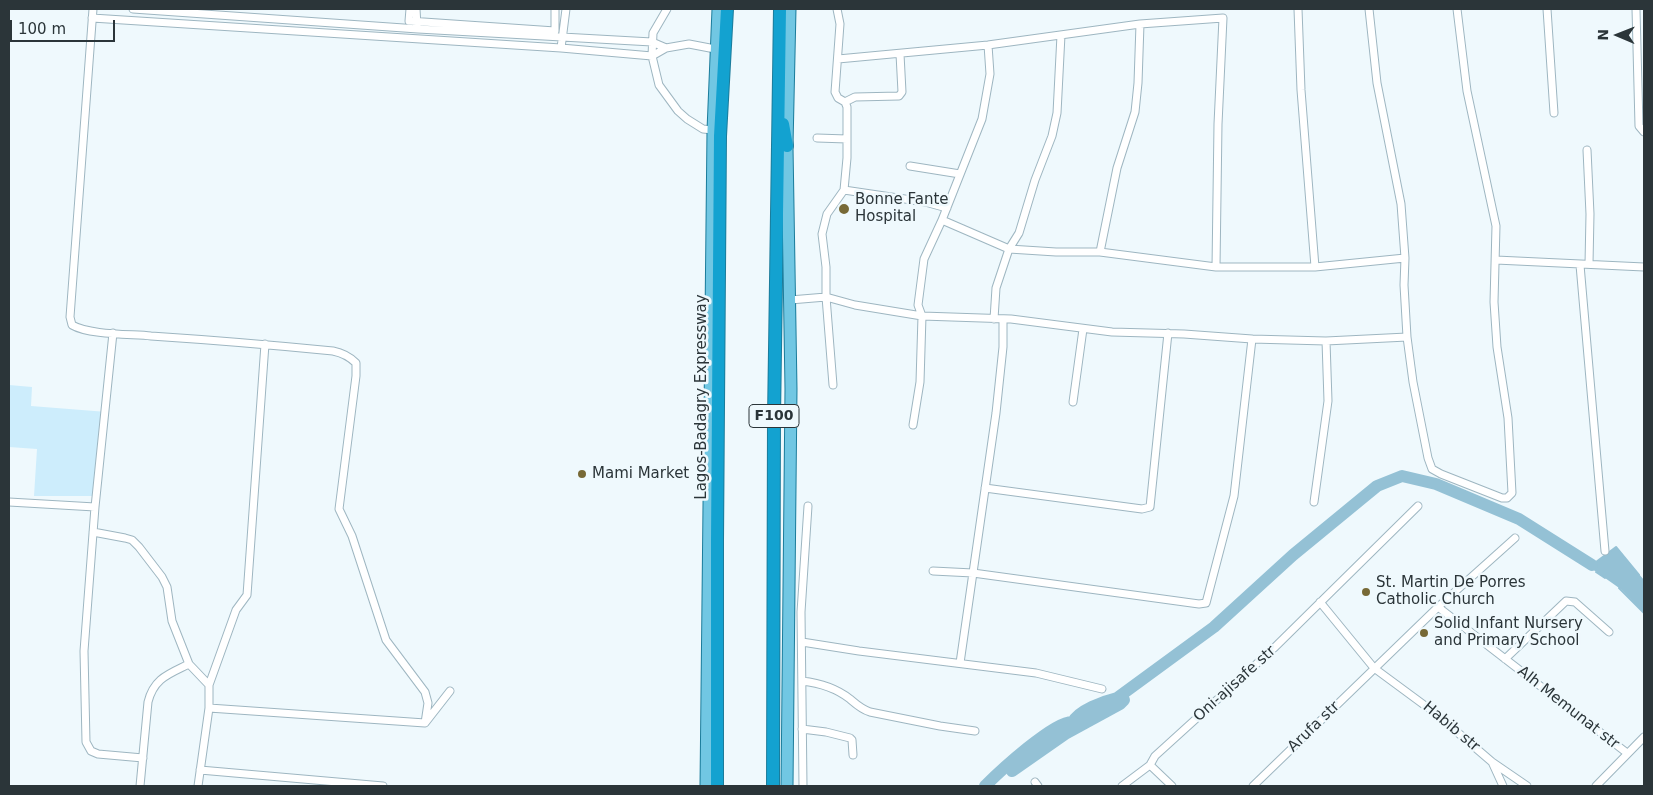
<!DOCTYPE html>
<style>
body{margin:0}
#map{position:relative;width:1653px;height:795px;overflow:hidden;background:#eff9fd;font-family:"DejaVu Sans",sans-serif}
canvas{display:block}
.frame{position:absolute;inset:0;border:10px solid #2b3539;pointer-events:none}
.north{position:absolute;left:1593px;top:10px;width:50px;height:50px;-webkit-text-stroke:4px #eff9fd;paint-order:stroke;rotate:271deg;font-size:14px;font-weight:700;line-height:20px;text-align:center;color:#2b3539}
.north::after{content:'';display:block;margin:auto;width:18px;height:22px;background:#2b3539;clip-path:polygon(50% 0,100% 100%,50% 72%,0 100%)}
.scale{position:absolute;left:10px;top:20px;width:105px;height:22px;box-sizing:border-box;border:2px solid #2b3539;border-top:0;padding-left:6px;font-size:15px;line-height:18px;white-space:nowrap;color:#2b3539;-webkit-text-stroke:4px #eff9fd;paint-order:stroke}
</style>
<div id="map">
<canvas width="1653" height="795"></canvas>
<div class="frame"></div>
<div class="north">N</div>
<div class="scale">100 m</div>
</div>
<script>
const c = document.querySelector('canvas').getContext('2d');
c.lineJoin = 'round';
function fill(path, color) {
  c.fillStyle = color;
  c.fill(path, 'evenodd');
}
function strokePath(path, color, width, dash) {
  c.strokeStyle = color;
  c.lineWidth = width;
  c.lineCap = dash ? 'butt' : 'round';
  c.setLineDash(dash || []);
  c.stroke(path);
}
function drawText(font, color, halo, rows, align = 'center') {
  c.font = font + ' "DejaVu Sans",sans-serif';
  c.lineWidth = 5;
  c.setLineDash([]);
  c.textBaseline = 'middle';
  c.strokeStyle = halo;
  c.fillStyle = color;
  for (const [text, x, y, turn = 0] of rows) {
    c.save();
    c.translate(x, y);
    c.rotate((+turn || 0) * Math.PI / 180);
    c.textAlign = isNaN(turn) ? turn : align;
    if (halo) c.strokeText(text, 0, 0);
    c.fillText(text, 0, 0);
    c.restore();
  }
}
fill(new Path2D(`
 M9,385L32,387L31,406L107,412L98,496H34L37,449L9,447Z`), '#cdedfc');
fill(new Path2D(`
 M1616,547L1644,580V613L1622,590L1588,566L1592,565Z`), '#94c1d5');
strokePath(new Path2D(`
 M1592,569L1588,566L1592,565L1616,547L1639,575
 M1596,572L1605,578
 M1619,588L1644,613`), '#94c1d5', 2);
strokePath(new Path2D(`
 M1012,771L1065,734L1120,704L1124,700
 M985,786C998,773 1056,719 1073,722C1078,711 1104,701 1117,698L1214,627L1293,555L1377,486L1402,476L1436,484L1519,519L1592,565`), '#94c1d5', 12);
const street = new Path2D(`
 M93,9L70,317L72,325C89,335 130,334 151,336C212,340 272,345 333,351C343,353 349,356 356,363V376L339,509L352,536L386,640L425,692L428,703L425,723
 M133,9L418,29L652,42L666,48
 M410,9L409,21L555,31V9
 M416,9L417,26
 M667,9L653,33L652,56L659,85L678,111L687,119L703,129L713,130
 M1298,9L1301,90L1315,267
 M1369,9L1377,83L1401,204L1405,258L1404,285L1407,337L1413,382L1428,458L1432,469L1441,474L1502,498H1507L1512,493L1508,418L1497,347L1494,302L1496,226L1467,91L1457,9
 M1547,9L1554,113
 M1636,9L1639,126L1644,132
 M92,18L561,48L652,56L666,48L689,44L715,49
 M561,48L566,9
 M838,59L988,45L1140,24L1223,18L1218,124L1216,267
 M845,102L855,97L899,96L902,92L900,54
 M817,138L847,139
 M1587,150L1590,214L1589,264
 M910,166L960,174
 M844,190L925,202L947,208
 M942,220L1009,249L1056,252H1100L1216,267H1315L1405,258
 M1100,252L1117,168L1135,112L1138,83L1140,24
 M1496,260L1644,267
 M1580,265L1605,551
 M790,300L826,297L855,305L922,316L1011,319L1112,332L1184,334L1252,339L1326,341L1407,337
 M994,319L996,288L1009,249L1019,233L1035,180L1052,136L1057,113L1061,35
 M113,333L95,507L84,651L86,742L91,751L98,754L143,758
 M833,385L826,297V267L822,234L827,214L844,190L847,158V107L845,102L838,98L835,92L840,24L837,9
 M1073,402L1083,329
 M913,425L920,382L922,316L918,305L924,259L942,220L982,119L990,74L988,45
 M985,488L1142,509L1150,507L1168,333
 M9,502L95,507
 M1314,502L1328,401L1326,341
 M93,532L125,538L132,540L139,547L162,577L167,587L172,621L189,664L209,685V708L198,786
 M933,571L973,573L1199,604L1206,603L1234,496L1252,339
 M1320,602L1374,668L1435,713L1492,762L1527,786
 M1438,607L1627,753
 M802,642L859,651L1036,673L1102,689
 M1505,659L1566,601L1575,602L1609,632
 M960,663L996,413L1003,347V320
 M802,681C820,683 836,688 850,699C857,705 861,709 870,712L940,726L975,731
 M209,685L236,610L247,595L265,344
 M209,708L425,723L450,691
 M802,729L826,732L850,738L852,740L853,755
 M1492,762L1503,786
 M1150,765L1172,786
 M200,770L383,786
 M1035,782L1038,786
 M140,786L148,702C154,678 169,674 189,664
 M803,786L801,612L808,506
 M1122,786L1150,765L1155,756L1274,648L1418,506
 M1253,786L1438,607L1515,538
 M1596,786L1644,737`);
const primary = new Path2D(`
 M706,786L713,130L718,9
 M787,786L791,389L787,146L790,9`);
const highway = new Path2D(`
 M783,124L787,146
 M717,786V540L720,136L727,9
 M773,786L774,418L780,9`);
strokePath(street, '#9eb6c1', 9);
strokePath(primary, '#1b7c9b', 13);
strokePath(highway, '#1b7c9b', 14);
strokePath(street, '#fff', 7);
strokePath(primary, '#71c7e3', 11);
strokePath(highway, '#13a2d0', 12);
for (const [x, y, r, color] of [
 [844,209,6,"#776936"],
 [582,474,5,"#776936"],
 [1366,592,5,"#776936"],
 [1424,633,5,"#776936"]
]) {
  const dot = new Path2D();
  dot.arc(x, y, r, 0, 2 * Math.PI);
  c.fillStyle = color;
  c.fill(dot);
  strokePath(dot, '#eff9fd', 2);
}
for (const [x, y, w] of [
 [774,416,50]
]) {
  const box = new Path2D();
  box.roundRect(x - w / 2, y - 11.5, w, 23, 4);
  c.fillStyle = '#eff9fd';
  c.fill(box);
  strokePath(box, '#2b3539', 1);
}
drawText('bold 14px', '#2b3539', null, [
 ["F100",774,416]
]);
drawText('15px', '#2b3539', '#eff9fd', [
 ["Bonne Fante",855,200],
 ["Hospital",855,217],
 ["Mami Market",592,474],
 ["St. Martin De Porres",1376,583],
 ["Catholic Church",1376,600],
 ["Solid Infant Nursery",1434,624],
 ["and Primary School",1434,641]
], 'left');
drawText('15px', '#2b3539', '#eff9fd', [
 ["Lagos-Badagry Expressway",702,397,-90],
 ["Oni-ajisafe str",1235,684,-42],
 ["Alh Memunat str",1568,708,38],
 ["Arufa str",1314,727,-44],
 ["Habib str",1451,727,40]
]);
</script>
